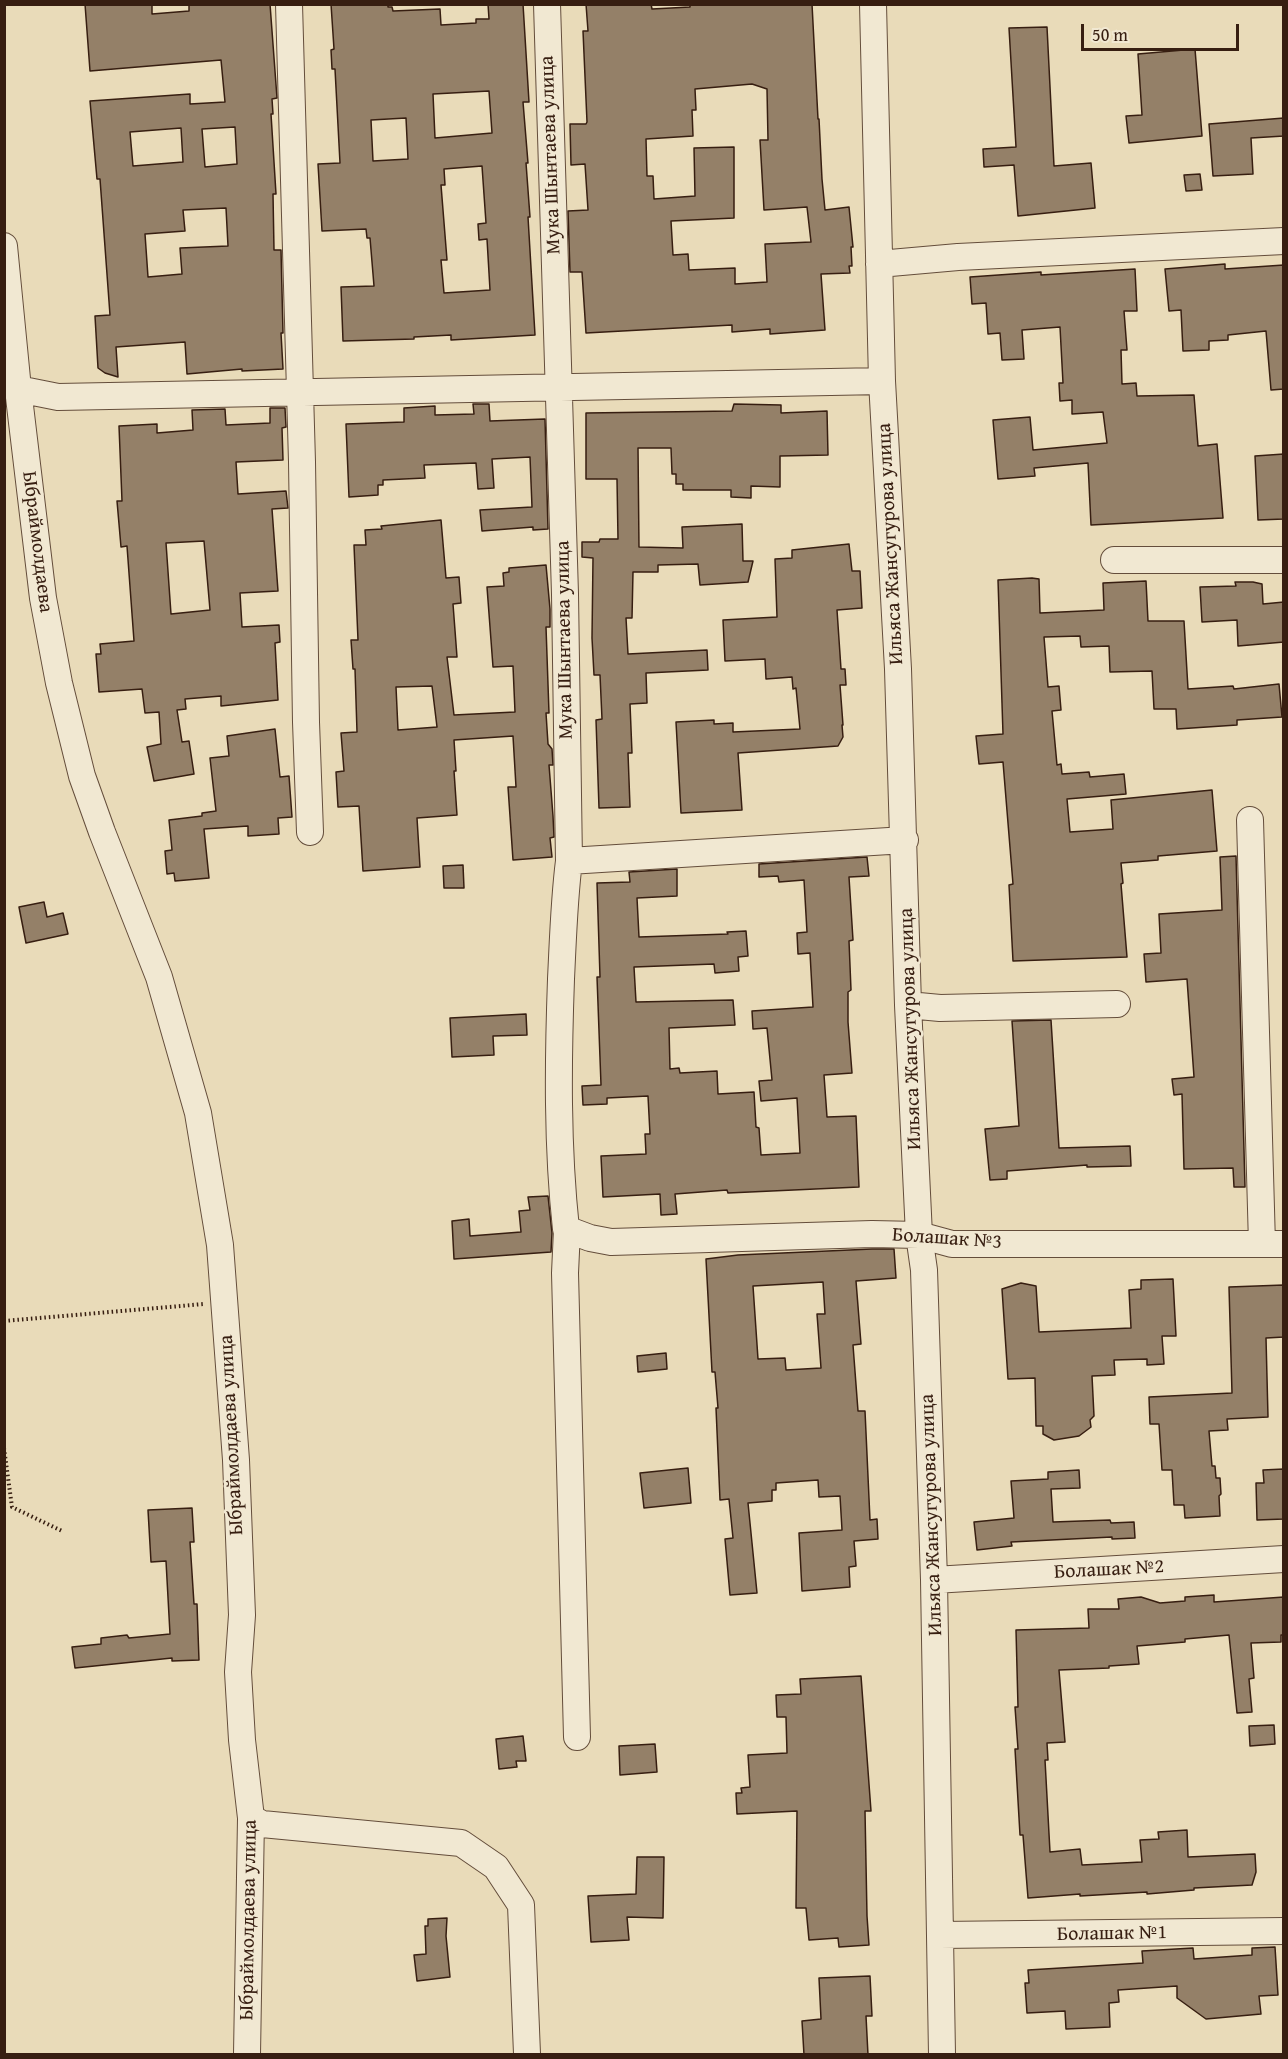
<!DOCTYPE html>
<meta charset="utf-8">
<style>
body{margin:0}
#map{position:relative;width:1288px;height:2059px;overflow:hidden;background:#e9dbb9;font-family:"Gentium Book Plus",serif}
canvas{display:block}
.frame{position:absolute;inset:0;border:6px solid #371e11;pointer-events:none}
.scale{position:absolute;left:1081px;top:24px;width:158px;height:27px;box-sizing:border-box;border:3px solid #371e11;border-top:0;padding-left:8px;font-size:18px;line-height:21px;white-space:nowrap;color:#371e11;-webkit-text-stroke:4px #f1e8d2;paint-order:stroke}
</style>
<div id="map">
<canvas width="1288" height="2059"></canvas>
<div class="frame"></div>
<div class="scale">50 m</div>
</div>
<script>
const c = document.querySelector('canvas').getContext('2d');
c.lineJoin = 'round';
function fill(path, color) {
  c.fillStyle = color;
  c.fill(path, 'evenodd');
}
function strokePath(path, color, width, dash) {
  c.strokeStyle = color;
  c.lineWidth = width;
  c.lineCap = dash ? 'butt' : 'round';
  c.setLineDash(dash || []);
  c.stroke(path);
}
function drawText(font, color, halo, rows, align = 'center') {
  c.font = font + ' "Gentium Book Plus",serif';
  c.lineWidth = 5;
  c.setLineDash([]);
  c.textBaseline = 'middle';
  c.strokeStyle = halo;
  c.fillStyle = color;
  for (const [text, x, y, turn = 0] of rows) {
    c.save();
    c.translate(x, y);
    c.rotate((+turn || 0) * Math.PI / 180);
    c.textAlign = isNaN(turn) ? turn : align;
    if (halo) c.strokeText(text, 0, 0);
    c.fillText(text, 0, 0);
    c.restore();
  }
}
const building = new Path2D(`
 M85,4H152V14L189,11V4H270L277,98L272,99L273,114H271L276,194H273L274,250H281L283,333H281L283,369L242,371V369L187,374L185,342L116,347L118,377L105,373L98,368L95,316L110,315L100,179H97L90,101L190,94V104L225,102L221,60L90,71ZM235,127L237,164L205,167L202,129ZM181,128L183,162L133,166L130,132ZM226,208L228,246L180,248L182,274L148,277L145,234L185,231L183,210Z
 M331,4H388V7H392L393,11L440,9L441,25L476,23V19H489L488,4H523L529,102H523L528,163H526L530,217H528L535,335L451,340V335L414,337V339L343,341L341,287L374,286L370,238H367L366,229L322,231L318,164L340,163L335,69H332L331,50L334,49ZM489,91L492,133L435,138L433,94ZM406,118L408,159L373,161L371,120ZM482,166L486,223L478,224L479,240L487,239L490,290L444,293L441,260H447L441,185H445L444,169Z
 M586,4H651L652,9L690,7V4H812L818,119H819L822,179L825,210L849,207L853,247H851L852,266H849L850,273L821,274L825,330L770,334V329L732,332V325L586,333L582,272H570L568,211L588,210L585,164L571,165L570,124H586L587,122L583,31H588ZM752,84L767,89L768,140H760L764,210L807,207L811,242L765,244L767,282L735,284V268L689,270L688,254L673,255L671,221L734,218V147L694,148L695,196L654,199L653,176H647L646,139L693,136L692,110H696L695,89Z
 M1047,27L1054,166L1091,163L1095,208L1018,216L1014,165L984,167L983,149L1016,147L1009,28Z
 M1195,49L1202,136L1129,143L1126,116L1142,115L1138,54Z
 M1284,118V136L1251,138L1253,174L1213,176L1209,124Z
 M1200,174L1202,190L1186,191L1184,175Z
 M1225,264V269L1284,265V389L1271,390L1266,331L1228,335V340L1209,341V350L1183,351L1181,310L1169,311L1165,269Z
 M1135,269L1137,311H1124L1127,350H1121L1122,384L1136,383L1137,396L1194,395L1198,446L1217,444L1223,518L1091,525L1088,463L1034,468L1035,476L998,479L993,420L1030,417L1033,450L1107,443L1103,412L1072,414V400L1060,401L1059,383H1063L1060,327L1022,330L1024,359L1002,360L1000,333L988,334L986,303L972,304L970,277L1041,272V275Z
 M473,404H489L490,421L545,419L548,529L533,530V527L482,531L480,510L532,507L530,457L492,459L494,488L478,489L476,463L424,465L425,478L383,480V485H378V495L349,497L346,424L404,422V408L435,406V415L474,414Z
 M734,404L781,405V413L827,411L828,455L780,456V487L751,486V498L731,497V490H683V484H676V474H672L671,448H638L639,547L683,548L682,527L742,524L743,561H753L748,582L700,585L698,564L658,565V572H633L632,618H626L628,654L707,650L708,670L646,673L647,703L630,704L632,753H628L630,807L599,808L596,720L602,719L600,675H594L592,638L593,558L582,557V542H599L600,539H618L617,479H586V413L732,411Z
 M270,408H285L286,427L282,428L283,460L236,462L238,494L286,491L288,508L272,509L278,591L240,593L242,627L279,625L280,642L275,643L278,700L221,706V696L185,699L186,709L177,710L182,742L189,741L194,774L154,781L147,747L161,744L159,712L145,713L142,689L99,692L96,654H101L100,644L134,641L127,546L121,547L117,501H122L119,426L157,424V433L193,430L192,410L225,409L226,425L270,423ZM204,541L210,610L171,614L166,543Z
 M1284,454V519L1258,520L1255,456Z
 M441,520L446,578L459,577L461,603L453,604L457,657H447L454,715L515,712L513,666L493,667L487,587L504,586L503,573L509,572V568L546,565L550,609V627H546L549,713H546L548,744L552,749L553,765H549L553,816L554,837L550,838L552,857L513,860L508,787H516L513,736L454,740L456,771H454L457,815L417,818L420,867L363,871L359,806L338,807L336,772L344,771L341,733L357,732L355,669H353L351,640H358L354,545H366L365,530L382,529L381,526ZM432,686L437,727L398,730L396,687Z
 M849,544L852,571H860L862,608L837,610L841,669H845L846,685H840L843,725H842L843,737L838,746L738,753L742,810L681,813L676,722L714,720V724L733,723V732L800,729L796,688L793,689L792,677L766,679L765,659L725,661L723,620L777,617L775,559L792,558V550Z
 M1032,578L1039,579L1040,613L1104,610L1103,583L1146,581L1148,621H1184L1188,689L1233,686L1234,689L1279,684L1282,717L1237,720V725L1177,729L1176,709H1154L1152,671L1110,672L1109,646L1081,647L1080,636L1044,637L1048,687L1059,686L1061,710L1052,711L1057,765L1061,764L1062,774L1089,772L1090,777L1124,774L1126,794L1067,799L1070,832L1113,829L1111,800L1212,790L1217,851L1158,856V860L1121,863L1123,883L1121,884L1127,957L1013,961L1009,885L1013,884L1003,762L979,764L976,736L1003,734L998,580Z
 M1235,582H1253L1262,584L1263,604L1284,602V642L1238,646L1237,620L1202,622L1200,587L1236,586Z
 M275,729L280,777L289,776L292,817L278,818L279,834L248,836V826L204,829L209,878L175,881L174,873L167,874L165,851L172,850L169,820L202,816V813L216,811L210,758L229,756L227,736Z
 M1236,856L1245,1187H1234L1233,1168L1184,1169L1182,1094L1174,1095L1172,1079L1194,1077L1187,979L1146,982L1144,954L1161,953L1159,914L1222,910L1220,857Z
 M867,857L869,876L849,877L853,940L849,941L851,990L848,992V1022L852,1073L824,1075L827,1117L856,1116L859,1187L728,1193L727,1190L675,1194L677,1214L661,1215L660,1194L603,1197L601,1156L646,1154L645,1134H650L648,1096L607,1098V1104L583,1105L582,1086L601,1085L597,977H600L597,883L630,882L629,872L677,869V896L637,898L639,937L728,934L727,932L746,931L748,956L738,957L739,971L715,973L714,964L634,967L636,1002L733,1000L735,1025L669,1028L670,1069L679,1068L680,1073L717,1071L718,1094L754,1092L756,1127L759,1128L761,1155L800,1153L797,1098L761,1101L759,1081L772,1080L767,1028L753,1029L752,1011L813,1007L810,953L798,954L797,933L807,932L804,880L779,882L778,876L759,877V864Z
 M463,865L464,888H444L443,866Z
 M44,902L47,917L63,913L68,934L26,943L19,907Z
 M526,1014L527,1035L493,1036L494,1055L452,1057L450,1018Z
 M1051,1020L1059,1148L1130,1146L1131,1166L1087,1167V1165L1007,1171V1179L990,1180L985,1129L1019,1126L1012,1021Z
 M548,1196L552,1233L551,1252L454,1259L452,1221L469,1219L470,1236L521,1232L519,1211L530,1210L528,1197Z
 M872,1249H894L896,1278L856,1281L861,1344L853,1345L858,1411H865L870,1520L877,1519L878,1539L854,1541L856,1566L849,1567L850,1587L802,1591L799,1533L842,1530L840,1496L819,1497L818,1480L776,1483V1490H772V1501L748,1503L757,1593L730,1595L725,1539L733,1538L729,1499L720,1500L716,1408H718L715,1372H712L706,1259L738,1255ZM823,1282L825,1314H817L821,1368L786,1370L785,1358L758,1359L753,1286Z
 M1173,1279L1176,1336H1162L1164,1364L1147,1365V1359L1114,1360L1115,1375L1092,1376L1094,1416L1090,1420L1091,1427L1079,1436L1054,1440L1043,1434V1426H1036L1035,1378L1008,1379L1002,1289L1021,1283L1036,1286L1039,1332L1131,1328L1129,1290L1141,1289V1280Z
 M1284,1285V1337L1266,1338L1268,1417L1227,1419L1228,1430L1209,1431L1212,1466H1215L1216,1478H1220L1221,1494L1219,1496L1220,1516L1185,1518L1184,1505H1174L1172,1470H1162L1159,1424H1150L1149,1397L1232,1393L1229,1287Z
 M666,1353L667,1369L638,1372L637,1356Z
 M688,1468L691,1503L644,1508L640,1473Z
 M1284,1469V1519L1257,1520L1256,1483H1264L1263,1470Z
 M1079,1470L1080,1488L1051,1489L1053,1522L1110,1520L1111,1523L1134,1522L1135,1538L1112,1539V1537L1011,1542L1012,1546L977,1550L974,1522L1014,1518L1011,1481L1048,1479V1472Z
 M192,1508L194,1542H190L194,1604H197L199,1660L172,1661V1658L75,1668L72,1647L101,1644V1638L127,1635L129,1638L170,1634L166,1561L151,1562L148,1510Z
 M1214,1595V1602L1284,1597V1635H1281V1642L1251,1643L1254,1678L1249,1679L1252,1712L1237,1713L1229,1635L1185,1639V1642L1137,1646L1139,1664L1109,1666V1668L1059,1670L1065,1742L1047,1743L1048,1760H1045L1050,1852L1080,1849L1082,1865L1142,1862L1140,1840L1159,1839L1158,1832L1187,1830L1188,1857L1255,1854L1256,1872L1252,1885L1194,1888V1890L1147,1894V1892L1080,1896V1894L1028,1898L1023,1835H1020L1015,1749H1018L1015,1707H1018L1016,1630L1089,1628L1088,1609H1119L1118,1599L1141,1597L1160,1603L1185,1601V1597Z
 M861,1676L871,1811H865L867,1916L869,1945L839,1947L838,1938L809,1940L806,1908H796L797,1811L737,1814L736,1793H742L741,1788L750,1787L748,1755L787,1753L786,1717H777L776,1695L801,1694L800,1679Z
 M1274,1725L1275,1744L1250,1746L1249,1726Z
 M523,1736L526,1761H516L517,1767L499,1769L496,1739Z
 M655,1744L657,1772L620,1775L619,1746Z
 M637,1857H664L663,1918L627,1917L629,1940L591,1942L588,1896L636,1894Z
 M447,1918L446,1936L450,1977L417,1981L414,1955L426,1954L425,1926H428V1919Z
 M1275,1947L1278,1995L1259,1996L1261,2014L1206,2019L1177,1998V1986L1118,1990L1119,2002L1109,2003L1110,2027L1066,2029L1065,2011L1027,2013L1025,1983H1029L1028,1970L1143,1963L1142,1951L1193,1948L1194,1959L1252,1955V1948Z
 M870,1976L872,2016H866L868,2055H804L802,2021L821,2019L819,1978Z`);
fill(building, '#948068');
strokePath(building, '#371e11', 1.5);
const street = new Path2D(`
 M289,4L302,462L306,722L310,832
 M547,4L565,594L569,861C564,900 563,939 561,979C558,1062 557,1146 566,1229L590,1238L611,1242L872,1234L919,1235L952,1244H1284
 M873,4L882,381L898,669L908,1005L919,1235L924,1270L934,1580L942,2054
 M4,246L18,389L43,598L59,683L82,776L102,832L159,977L198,1113L220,1245L236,1460L242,1615L238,1672L242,1740L251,1818L247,2054
 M879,264L958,257L1284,241
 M18,389L58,397L882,381
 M1114,560H1284
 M1250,820L1262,1244
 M569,861L905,840
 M908,1005L940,1008L1117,1004
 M567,1230L565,1273L577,1737
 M934,1580L1284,1559
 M251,1818L262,1824L461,1843L496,1867L521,1905L527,2054
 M940,1935L1284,1931`);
strokePath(street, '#644d3b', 28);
strokePath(new Path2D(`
 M4,1321L204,1304
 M4,1448L12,1507L62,1531`), '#371e11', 4, [1.5, 3]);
strokePath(street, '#f1e8d2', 26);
drawText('20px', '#371e11', '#f1e8d2', [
 ["Мука Шынтаева улица",551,155,-92],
 ["Ыбраймолдаева",37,542,83],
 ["Ильяса Жансугурова улица",891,544,-93],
 ["Мука Шынтаева улица",565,640,-91],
 ["Ильяса Жансугурова улица",911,1029,-92],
 ["Болашак №3",947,1239,4],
 ["Ыбраймолдаева улица",232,1435,-93],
 ["Ильяса Жансугурова улица",932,1515,-92],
 ["Болашак №2",1109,1570,-3],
 ["Ыбраймолдаева улица",249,1920,-89],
 ["Болашак №1",1112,1934,-1]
]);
</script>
